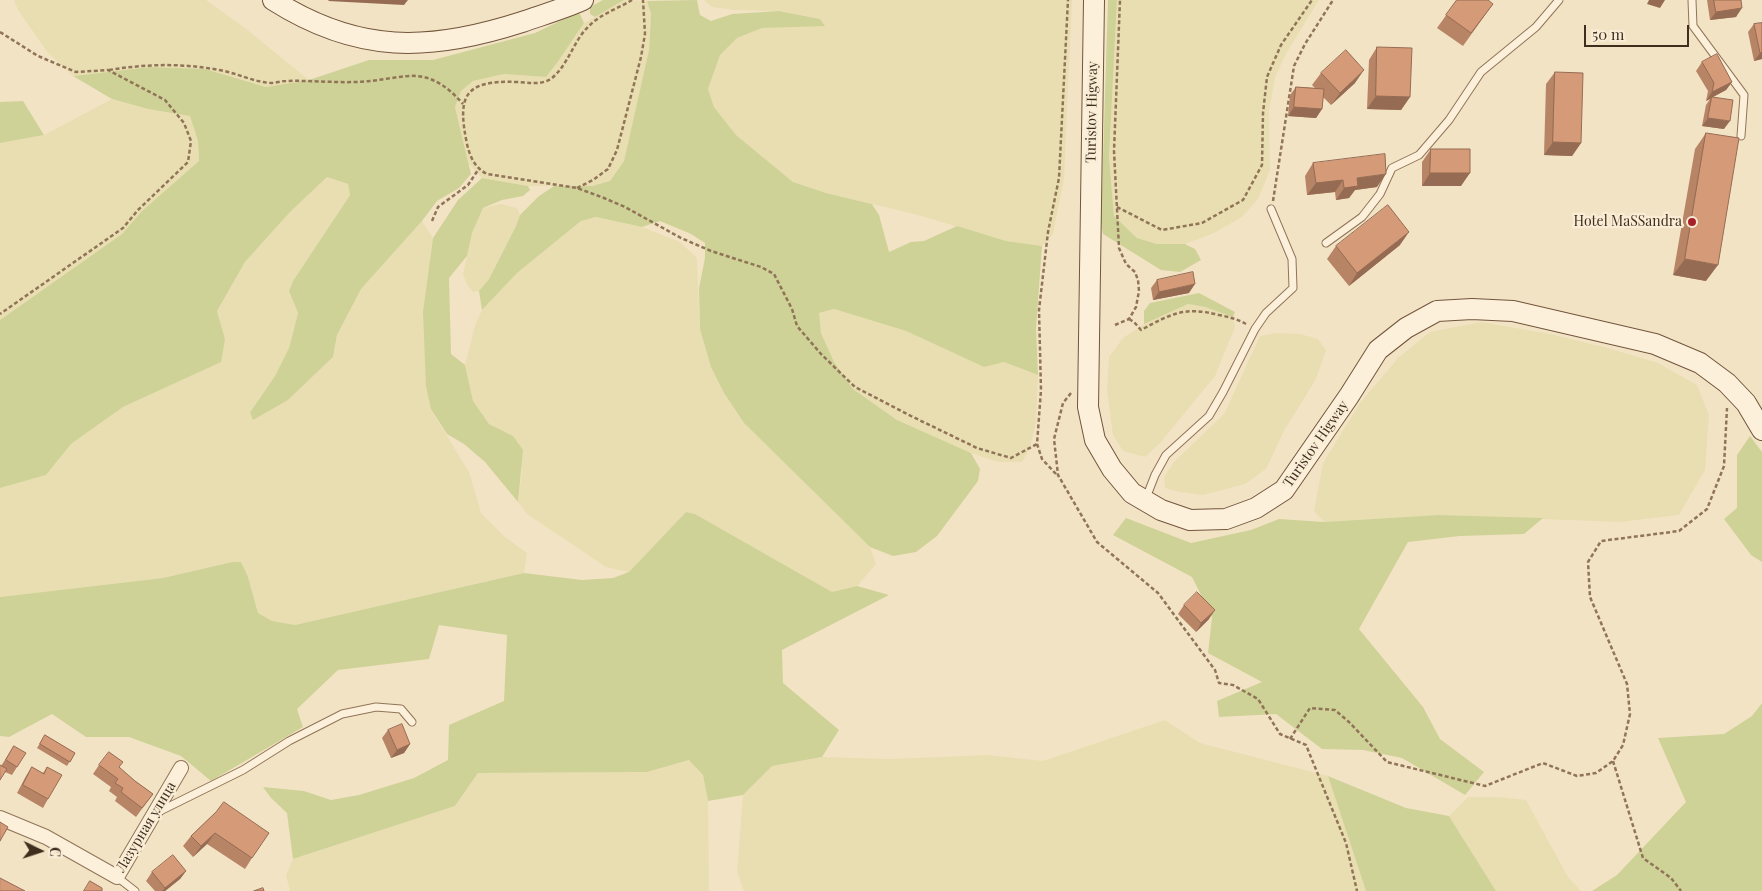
<!DOCTYPE html>
<meta charset="utf-8">
<style>
body{margin:0}
#map{position:relative;width:1762px;height:891px;overflow:hidden;background:#f3e3c5;font-family:"Playfair Display",serif}
canvas{display:block}
.north{position:absolute;left:15px;top:826px;width:50px;height:50px;-webkit-text-stroke:4px #f9edd6;paint-order:stroke;rotate:94deg;font-size:14px;font-weight:700;line-height:20px;text-align:center;color:#3f2d1e}
.north::after{content:'';display:block;margin:auto;width:18px;height:22px;background:#3f2d1e;clip-path:polygon(50% 0,100% 100%,50% 72%,0 100%)}
.scale{position:absolute;left:1584px;top:25px;width:105px;height:22px;box-sizing:border-box;border:2px solid #3f2d1e;border-top:0;padding-left:6px;font-size:15px;line-height:18px;white-space:nowrap;color:#3f2d1e;-webkit-text-stroke:4px #f9edd6;paint-order:stroke}
</style>
<div id="map">
<canvas width="1762" height="891"></canvas>
<div class="north">С</div>
<div class="scale">50 m</div>
</div>
<script>
const c = document.querySelector('canvas').getContext('2d');
c.lineJoin = 'round';
function fill(path, color) {
  c.fillStyle = color;
  c.fill(path, 'evenodd');
}
function strokePath(path, color, width, dash) {
  c.strokeStyle = color;
  c.lineWidth = width;
  c.lineCap = dash ? 'butt' : 'round';
  c.setLineDash(dash || []);
  c.stroke(path);
}
function drawText(font, color, halo, rows, align = 'center') {
  c.font = font + ' "Playfair Display",serif';
  c.lineWidth = 4.5;
  c.setLineDash([]);
  c.textBaseline = 'middle';
  c.strokeStyle = halo;
  c.fillStyle = color;
  for (const [text, x, y, turn = 0] of rows) {
    c.save();
    c.translate(x, y);
    c.rotate((+turn || 0) * Math.PI / 180);
    c.textAlign = isNaN(turn) ? turn : align;
    if (halo) c.strokeText(text, 0, 0);
    c.fillText(text, 0, 0);
    c.restore();
  }
}
fill(new Path2D(`
 M14,0H206L245,28L309,80L266,87L205,69L150,67L73,76L48,53L18,10Z
 M624,0L647,1L651,14L649,50L624,161L610,181L592,186H528L482,178L469,164L455,107L461,91L473,81L504,74L546,77L557,63L584,23Z
 M704,0H1072L1064,179L1053,234L1042,246L1006,241L914,214L826,193L793,182L736,135L714,107L708,89L720,55L737,38L762,28L824,25L820,19L779,11L734,10L712,7Z
 M1117,0H1319L1287,52L1275,77L1269,112L1270,170L1258,199L1242,217L1214,233L1185,244H1157L1137,238L1114,216L1109,157Z
 M112,99L148,109L190,116L198,141L199,161L143,210L122,234L0,320V143L44,135Z
 M327,177L348,184L350,195L293,281L289,291L298,313L289,348L275,376L250,411L288,400L333,357L337,335L361,289L422,221L433,238L430,261L431,409L470,474L481,513L505,537L527,553L524,573L295,625L272,621L258,613L248,577L232,562L163,578L0,597V488L46,475L71,444L123,407L220,362L225,339L217,311L245,262L290,212Z
 M501,204L517,208L520,215L516,226L489,279L479,291L473,292L468,286L463,275L472,233L483,208Z
 M596,217L642,227L680,242L697,258L700,329L724,393L744,423L870,547L876,564L857,586L832,592L695,514L686,512L629,572L606,567L527,514L518,502L522,470L513,436L489,424L473,401L465,365L475,325L482,310L517,273L581,221Z
 M1188,304L1205,307L1233,317L1235,327L1215,376L1161,442L1145,457L1123,451L1113,435L1107,391L1109,357L1123,338L1152,319Z
 M834,309L906,331L984,367L1004,362L1038,375L1036,422L1030,448L1022,462H998L971,453L897,420L853,389L834,362L821,333L818,313Z
 M1481,322L1550,334L1608,348L1658,363L1697,385L1709,415L1705,470L1679,515L1619,522L1438,515L1324,522L1314,511L1323,463L1360,403L1398,358L1430,332Z
 M1276,333L1300,334L1318,339L1326,350L1316,379L1284,431L1266,469L1245,484L1203,495L1180,492L1165,488L1164,477L1174,462L1224,414L1260,336Z
 M1165,720L1200,743L1328,776L1366,891H744L737,872L743,795L771,766L822,757L889,759L988,755L1043,761Z
 M690,760L703,775L708,801L709,891H290L286,875L293,859L455,806L478,773L647,772Z
 M1468,797H1498L1526,800L1568,877L1581,891H1496L1449,816Z`), '#e9deb1');
fill(new Path2D(`
 M603,0H624L595,17L590,14V7Z
 M697,0L700,15L711,21L732,14L779,11L820,19L825,26L762,28L737,38L720,55L708,89L714,107L736,135L793,182L826,193L872,204L879,215L889,252L911,242L924,241L957,226L1006,241L1042,246L1036,328L1038,375L1004,362L984,367L906,331L834,309L819,313L821,333L834,362L853,389L897,420L971,453L980,469L978,481L937,536L916,552L893,556L870,547L744,423L724,393L711,367L700,329L699,288L705,258V243L691,234L660,221L642,227L596,217L581,221L517,273L482,310L479,291L489,279L516,226L520,215L539,196L554,186H592L610,181L624,161L649,50L651,14L647,1Z
 M1108,0H1117L1109,157L1114,216L1137,238L1157,244H1185L1195,249L1201,260L1180,272L1161,270L1103,234L1101,224Z
 M579,12L584,23L557,63L546,77L504,74L473,81L461,91L455,107L471,174L459,188L437,201L422,221L361,289L337,335L333,357L288,400L253,420L250,412L275,376L289,348L298,313L289,291L293,281L350,195L348,184L327,177L290,212L245,262L217,311L225,339L221,362L123,407L71,444L46,475L0,488V320L122,234L143,210L199,161L198,141L190,116L148,109L112,99L73,76L150,67L205,69L266,87L309,80L369,60H433L535,33Z
 M23,101L44,135L0,143V102Z
 M482,178L528,186L530,190L523,196L502,200L483,208L472,233L467,256L449,278L451,354L465,365L473,401L489,424L513,436L523,450L518,502L485,462L464,444L447,434L431,409L426,386L423,312L433,238L458,200Z
 M1199,293L1235,312L1233,317L1205,307L1188,304L1144,324V311L1150,303Z
 M1750,436L1762,452V562L1751,555L1724,519L1737,508V455Z
 M686,512L695,514L832,592L857,586L889,595L782,650L783,683L839,730L822,757L772,766L743,795L708,801L703,775L689,760L647,772L478,773L455,806L293,859L287,813L271,798L263,787L304,791L331,800L359,795L414,778L448,760L449,725L504,701L507,635L439,625L429,659L338,670L297,709L303,727L211,781L181,756L129,737H86L52,714L9,737L0,736V597L163,578L232,562H241L248,577L258,613L272,621L295,625L524,573L582,580L613,578L629,572Z
 M1438,515L1543,518L1524,534L1460,536L1408,542L1359,629L1423,707L1440,739L1484,772L1465,795L1402,758L1363,750L1322,749L1276,714L1219,717L1217,701L1262,682L1208,653L1212,617L1192,577L1113,535L1126,518L1191,543L1251,530L1279,519L1324,522Z
 M1762,703V891H1592L1617,875L1686,802L1658,738L1724,734L1752,716Z
 M1328,776L1406,808L1449,816L1496,891H1366Z`), '#ced297');
const lane = new Path2D(`
 M1692,0L1693,26L1744,95L1741,136
 M1326,243L1362,217L1380,194L1392,168L1419,155L1449,120L1481,72L1536,27L1559,0
 M1146,498L1155,475L1166,455L1209,416L1223,392L1255,329L1266,313L1293,288L1292,259L1271,209
 M158,812L243,770L289,741L342,714L376,707L401,709L412,722
 M117,877L135,891`);
const street = new Path2D(`
 M0,818L46,837L117,877L181,768`);
const secondary = new Path2D(`
 M273,0C358,54 429,52 522,22C542,15 563,9 583,0
 M1094,0L1088,407L1095,440L1112,469L1132,493L1161,510L1190,520L1226,519L1256,508L1284,490L1349,396L1378,350L1406,328L1437,311L1472,309L1513,311L1655,344L1700,363L1727,383L1746,403L1762,430`);
strokePath(lane, '#907458', 9);
strokePath(street, '#907458', 16);
strokePath(secondary, '#72553c', 22);
strokePath(new Path2D(`
 M632,0C619,8 601,14 590,25C574,39 569,64 552,78C541,86 529,82 516,82C464,80 457,96 467,144C470,157 475,168 487,174L577,188L604,198L625,207L681,238L711,251L761,267L774,274L792,309L797,326L821,354L855,387L911,416L977,448L1011,458L1037,444
 M0,32L38,56L76,72L108,70L165,100L184,123L191,141L188,162L138,210L123,228L0,314
 M109,70C146,64 182,63 219,70C237,73 253,82 271,83C276,83 281,81 286,81C314,80 342,84 370,81C382,80 405,75 416,76C435,77 451,90 463,104
 M577,188L593,180L608,169L617,150L641,57L645,34L643,0
 M1273,201L1294,66L1305,44L1333,0
 M1117,207L1162,230L1202,223L1243,200L1262,165L1263,113L1267,77L1281,45L1312,0
 M432,221L438,207L468,185L478,170
 M1129,319L1134,322L1141,330C1171,314 1184,306 1219,315C1229,317 1237,319 1246,324
 M1115,325L1129,319L1136,307L1139,291L1138,280L1135,272L1126,264L1119,248L1114,151L1120,0
 M1071,393L1063,403L1054,439L1058,475L1097,542L1158,593L1215,670L1219,683L1233,685L1258,699L1280,734L1306,745L1346,843L1357,891
 M1056,474L1042,459L1037,444L1041,390L1039,310L1048,232L1059,178L1068,0
 M1290,739L1310,708L1335,710L1349,722L1387,762L1485,786L1543,763L1577,776L1596,773L1613,761L1623,745L1630,714L1627,684L1590,597L1588,562L1601,541L1679,531L1707,509L1724,466L1727,408
 M1613,761L1643,858L1671,878L1681,891`), '#907458', 2.5, [4, 2.5]);
strokePath(lane, '#fcf0da', 7);
strokePath(street, '#fcf0da', 14);
strokePath(secondary, '#fcf0da', 20);
fill(new Path2D(`
 M1457,0L1493,4L1463,46L1437,28Z
 M1707,0H1741L1736,17L1710,20Z
 M1762,23V59L1754,61L1748,32L1754,24Z
 M1377,47L1410,97L1401,110L1367,109L1369,60Z
 M1702,62L1732,82L1726,90L1713,97L1724,129L1702,126L1706,105L1710,99L1706,101L1708,91L1696,71Z
 M1555,72L1581,143L1572,156L1544,155L1546,84Z
 M1321,73L1355,83L1331,105L1323,97L1322,109L1316,118L1288,116L1290,95L1296,87L1315,88L1312,85Z
 M1706,133V281L1673,275L1695,149Z
 M1431,149L1461,186H1422V162Z
 M1313,163L1377,187L1355,190L1349,198L1336,200L1335,192L1307,195L1305,176Z
 M1400,245L1349,286L1327,259L1336,246Z
 M1157,280L1189,293L1153,300L1151,288Z
 M1184,605L1209,619L1196,632L1178,614Z
 M388,730L410,744L404,753L391,758L382,738Z
 M45,735L75,753L67,766L37,748Z
 M14,746L17,767L12,775L5,772L1,766Z
 M99,765L119,768L135,781L153,794L136,817L115,801L117,797L109,791L111,787L93,774Z
 M32,767L43,773L47,767L48,799L43,808L17,793L26,776Z
 M216,812L252,858L245,869L207,844L193,857L183,846L191,836Z
 M186,871L180,879L165,891H155L146,881L152,872Z`), '#b78466');
fill(new Path2D(`
 M329,0H408L404,5L328,1Z
 M1649,0H1665L1660,8L1647,4Z
 M1742,8L1736,17L1710,20L1716,12Z
 M1762,52V59L1754,61L1760,53Z
 M1364,70L1355,83L1331,105L1340,93Z
 M1732,82L1726,90L1711,98L1712,97L1710,99L1706,101L1712,92Z
 M1376,96L1410,97L1401,110L1367,109Z
 M1294,107L1322,109L1316,118L1288,116Z
 M1708,118L1730,121L1724,129L1702,126Z
 M1553,142L1581,143L1572,156L1544,155Z
 M1430,173H1470L1461,186H1422Z
 M1386,174L1377,187L1355,190L1349,198L1336,200L1344,188L1357,178Z
 M1343,180L1335,192L1307,195L1316,183Z
 M1409,232L1400,245L1349,286L1357,273Z
 M1685,259L1718,265L1706,281L1673,275Z
 M1195,284L1189,293L1153,300L1159,292Z
 M1215,610L1209,619L1196,632L1201,623Z
 M410,744L404,753L391,758L397,750Z
 M215,833L207,844L193,857L201,846Z
 M186,871L180,879L165,891H162L165,888Z`), '#956c53');
const building = new Path2D(`
 M1457,0H1488L1493,4L1471,33L1446,15Z
 M1714,0H1741L1742,8L1716,12Z
 M1762,23V52L1760,53L1754,24Z
 M1377,47L1412,48L1410,97L1376,96Z
 M1346,50L1364,70L1340,93L1321,73Z
 M1717,54L1732,82L1712,92L1714,83L1702,62Z
 M1555,72L1583,73L1581,143L1553,142Z
 M1296,87L1324,89L1322,109L1294,107Z
 M1712,97L1733,100L1730,121L1708,118Z
 M1706,133L1739,138L1718,265L1685,259Z
 M1431,149H1470V173H1430Z
 M1385,154L1386,174L1357,178L1358,186L1344,188L1343,180L1316,183L1313,163Z
 M1388,205L1409,232L1357,273L1336,246Z
 M1193,272L1195,284L1159,292L1157,280Z
 M1197,592L1215,610L1201,623L1184,605Z
 M402,724L410,744L397,750L388,730Z
 M45,735L75,753L70,762L40,744Z
 M14,746L26,753L17,767L6,760Z
 M109,752L123,762L119,767L135,781L153,794L142,808L121,792L123,788L115,783L118,779L99,765Z
 M0,765L7,769L0,780Z
 M32,767L44,774L47,767L62,775L48,799L23,785Z
 M224,802L269,833L252,858L215,833L201,846L191,836L216,812Z
 M0,822L8,827L0,841Z
 M173,855L186,871L165,888L152,872Z
 M0,878L25,891H0Z
 M90,881L102,888V891H84Z
 M263,888L264,891H254Z`);
fill(building, '#d59a77');
strokePath(building, '#956c53', 1);
for (const [x, y, r, color] of [
 [1692,222,5,"#a62228"]
]) {
  const dot = new Path2D();
  dot.arc(x, y, r, 0, 2 * Math.PI);
  c.fillStyle = color;
  c.fill(dot);
  strokePath(dot, '#f9edd6', 2);
}
drawText('14px', '#3f2d1e', '#f9edd6', [
 ["Turistov Higway",1092,112,-89],
 ["Turistov Higway",1316,444,-55],
 ["Лазурная улица",146,827,-59]
]);
drawText('14px', '#3f2d1e', '#f9edd6', [
 ["Hotel MaSSandra",1682,222]
], 'right');
</script>
